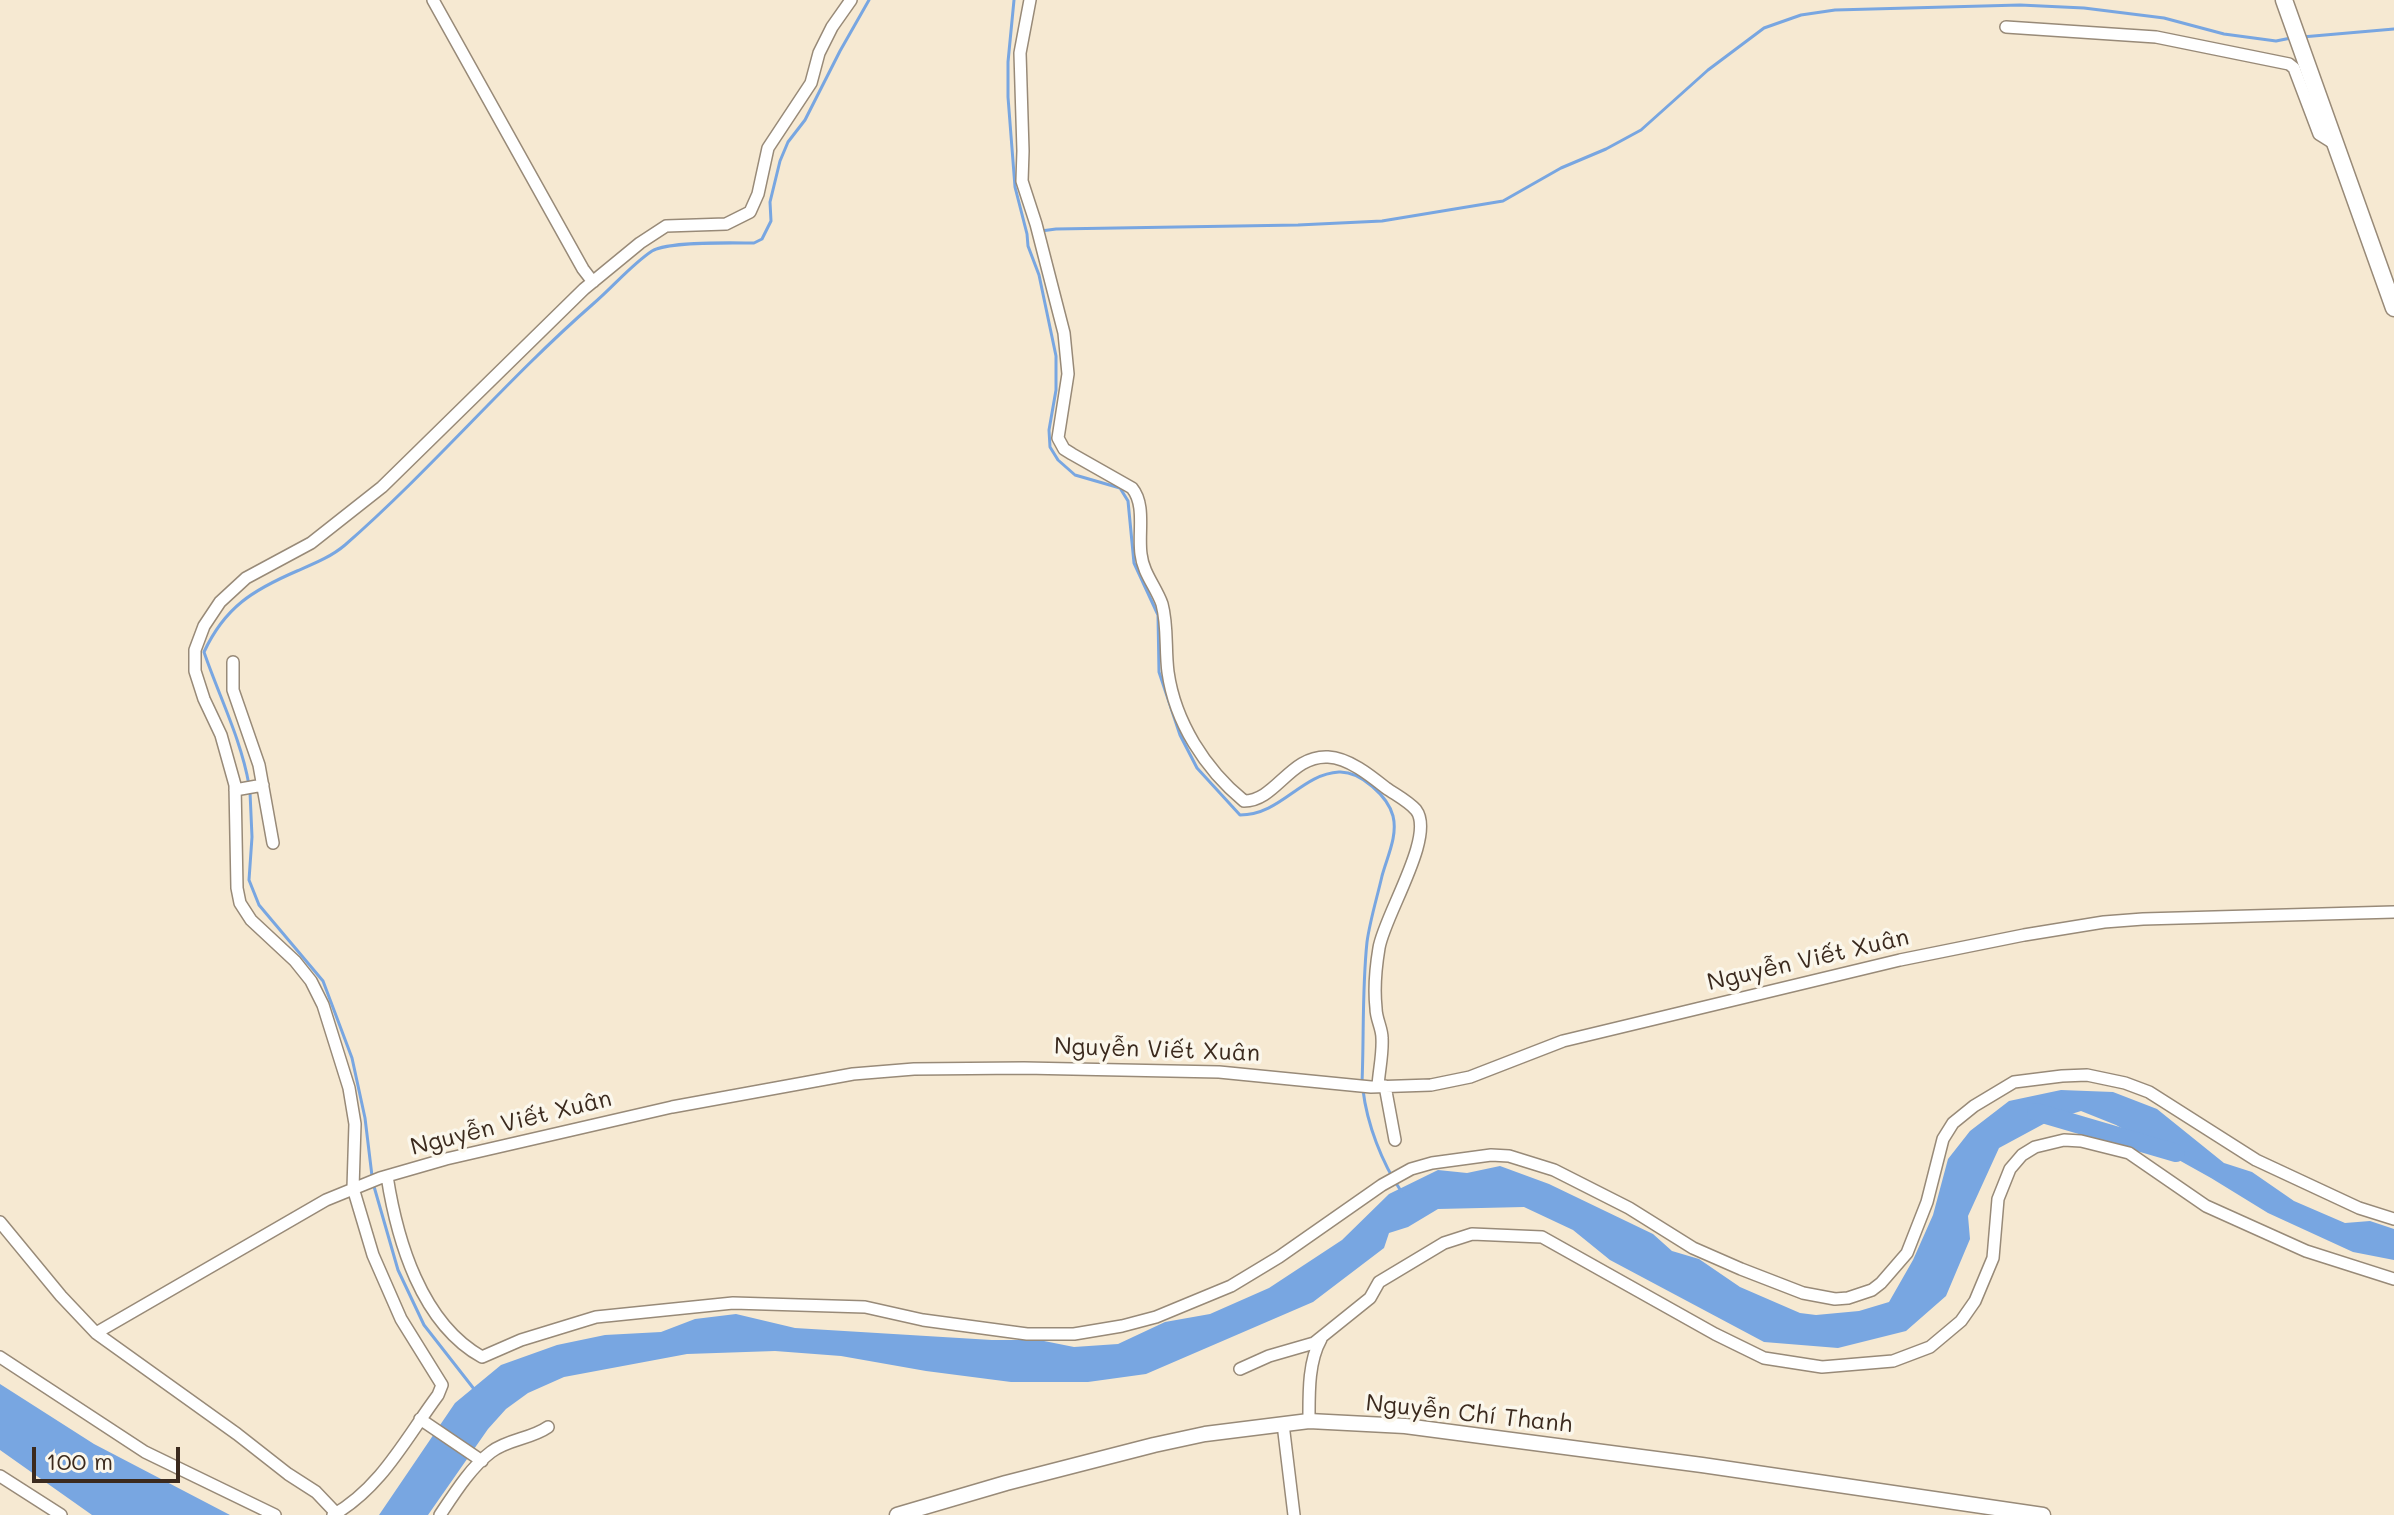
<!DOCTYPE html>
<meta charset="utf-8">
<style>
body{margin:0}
#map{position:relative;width:2394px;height:1515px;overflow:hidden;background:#f6e9d2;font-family:Mali,sans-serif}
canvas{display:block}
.scale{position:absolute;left:32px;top:1447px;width:148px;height:36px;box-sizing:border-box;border:4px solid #3b2a1e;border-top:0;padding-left:10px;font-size:24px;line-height:28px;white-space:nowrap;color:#3b2a1e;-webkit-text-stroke:6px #fbf7ec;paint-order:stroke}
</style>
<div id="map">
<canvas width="2394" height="1515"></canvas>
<div class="scale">100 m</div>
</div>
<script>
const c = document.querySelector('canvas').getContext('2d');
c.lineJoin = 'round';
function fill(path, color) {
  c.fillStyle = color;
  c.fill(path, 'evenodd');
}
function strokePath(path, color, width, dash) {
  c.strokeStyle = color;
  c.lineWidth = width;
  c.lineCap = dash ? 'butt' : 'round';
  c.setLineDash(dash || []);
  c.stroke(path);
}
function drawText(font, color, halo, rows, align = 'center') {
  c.font = font + ' Mali,sans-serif';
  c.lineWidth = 7;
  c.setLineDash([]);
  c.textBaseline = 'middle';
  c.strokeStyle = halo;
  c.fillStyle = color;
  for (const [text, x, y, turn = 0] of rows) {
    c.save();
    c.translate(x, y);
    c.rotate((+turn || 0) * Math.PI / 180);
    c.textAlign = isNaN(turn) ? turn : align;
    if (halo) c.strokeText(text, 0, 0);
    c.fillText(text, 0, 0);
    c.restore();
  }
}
fill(new Path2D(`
 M2061,1090L2113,1092L2157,1109L2224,1163L2252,1172L2294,1201L2345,1223L2370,1221L2394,1229V1260L2353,1252L2268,1213L2211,1178L2116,1125L2081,1111L2049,1121L1999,1148L1968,1216L1970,1239L1946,1296L1906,1331L1838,1348L1764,1342L1610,1260L1573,1230L1524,1207L1438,1209L1408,1227L1389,1233L1384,1248L1313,1302L1146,1374L1088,1382H1011L926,1371L841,1356L775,1351L687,1354L564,1377L528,1393L506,1409L488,1429L428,1515H379L455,1403L501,1365L557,1345L605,1335L661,1332L695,1319L736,1314L795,1328L992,1340H1039L1074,1347L1118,1344L1165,1322L1210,1314L1269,1288L1342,1240L1389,1194L1438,1170L1467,1173L1500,1166L1549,1184L1653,1234L1672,1251L1699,1259L1740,1287L1800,1313L1816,1315L1859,1311L1889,1302L1913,1260L1933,1215L1948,1159L1970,1131L2009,1101Z
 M0,1384L94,1444L230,1515H92L0,1450Z`), '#78a6e1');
strokePath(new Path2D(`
 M1014,0L1008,62V97L1015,187L1027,234L1028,246L1039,275L1056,356V390L1049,430L1050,447L1058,460L1075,475L1120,488L1128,501L1134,563L1158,615L1159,672L1180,735L1197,768L1240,815C1281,815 1301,774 1339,772C1361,771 1388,797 1393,816C1398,836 1387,857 1382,876C1377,898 1370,920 1367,942C1362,989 1364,1036 1362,1083
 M2302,37L2394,29
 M1041,231L1056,229L1298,225L1382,221L1503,201L1561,168L1606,149L1641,130L1708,70L1764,28L1801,15L1835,10L2020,5L2084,8L2164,18L2224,34L2276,41L2291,38
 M249,785C241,739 219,696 204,652C225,607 253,590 297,571C313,564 331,557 345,545C432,469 506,380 593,304C613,287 631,265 652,251C668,241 734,243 754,243L762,239L771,221L770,202L780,161L788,142L805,120L840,51L869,0
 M250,792L252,837L249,880L259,905L323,981L352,1058L365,1118L372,1176
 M1363,1090C1367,1124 1382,1163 1401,1191
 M373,1183L398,1270L424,1325L474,1389`), '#78a6e1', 3);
strokePath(new Path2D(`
 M2036,1112L2176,1153`), '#78a6e1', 18);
const minor = new Path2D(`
 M433,0L583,269L593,282
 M1030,0L1020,53L1023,151L1022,181L1036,224L1064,333L1068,374L1058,438L1064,449L1072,454L1132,488C1146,505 1138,533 1141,554C1143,573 1156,587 1162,604C1168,626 1165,649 1168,672C1175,722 1205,769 1244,801C1276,801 1290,755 1328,757C1349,758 1371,776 1386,788C1396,795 1408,801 1416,810C1436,836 1384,916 1379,948C1376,966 1374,990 1376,1008C1376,1019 1382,1028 1382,1038C1383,1054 1379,1070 1378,1086
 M2006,27L2156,37L2289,64L2294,68L2319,134L2335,144
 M233,662V690L259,765L273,843
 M235,790L263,785
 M1385,1086L1395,1140
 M387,1176C397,1240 421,1323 482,1357L521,1340L596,1317L733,1303L865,1307L923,1320L1027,1334H1074L1122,1326L1156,1317L1231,1286L1279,1257L1382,1185L1411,1169L1432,1163L1491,1155L1509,1156L1554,1170L1629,1208L1693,1248L1741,1269L1803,1293L1835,1299L1848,1298L1872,1290L1881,1283L1907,1253L1927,1202L1943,1139L1953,1123L1974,1106L2014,1082L2062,1076L2087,1075L2125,1083L2149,1092L2256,1160L2359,1208L2394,1219
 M0,1222L61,1296L96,1333L237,1434L288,1474L316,1492L336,1513
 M96,1333L326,1200L380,1178L446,1159L672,1107L853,1074L914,1069L1024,1068L1219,1072L1371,1087L1431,1085L1470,1077L1563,1041L1900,960L2024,935L2104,922L2143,919L2394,912
 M0,1357L145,1452L275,1515
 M1240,1369L1269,1356L1314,1343L1370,1298L1379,1282L1444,1243L1472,1234L1542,1237L1715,1334L1764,1358L1822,1367L1893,1361L1930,1347L1961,1321L1975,1301L1993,1258L1998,1199L2010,1169L2022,1155L2035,1147L2064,1140L2081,1141L2129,1153L2206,1206L2306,1251L2394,1279
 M420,1419L482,1461
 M1309,1421C1309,1394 1308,1362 1321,1339
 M1283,1424L1294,1515
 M0,1476L61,1515
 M333,1515C381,1488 406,1438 438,1395L442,1385L401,1319L373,1255L353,1188L355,1124L349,1088L323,1005L311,981L295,961L251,920L240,903L237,888L235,785L221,735L204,699L195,671V650L204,626L220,602L246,578L311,543L382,487L584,289L640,243L666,226L726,224L750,212L758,194L768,148L811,83L819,53L832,27L851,0
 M440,1515C454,1494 471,1467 491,1452C508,1439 531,1439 548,1427`);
const major = new Path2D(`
 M897,1515L1006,1483L1154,1445L1205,1434L1309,1421L1405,1426L1702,1465L2043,1515`);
const highway = new Path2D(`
 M2284,0L2394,308`);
strokePath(minor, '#988a78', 14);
strokePath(major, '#988a78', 17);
strokePath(highway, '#988a78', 19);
strokePath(minor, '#fff', 11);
strokePath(major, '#fff', 14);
strokePath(highway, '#fff', 16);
drawText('24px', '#3b2a1e', '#fbf7ec', [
 ["Nguyễn Viết Xuân",1808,960,-13],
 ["Nguyễn Viết Xuân",1157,1050,2],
 ["Nguyễn Viết Xuân",511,1123,-14],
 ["Nguyễn Chí Thanh",1469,1414,6]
]);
</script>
